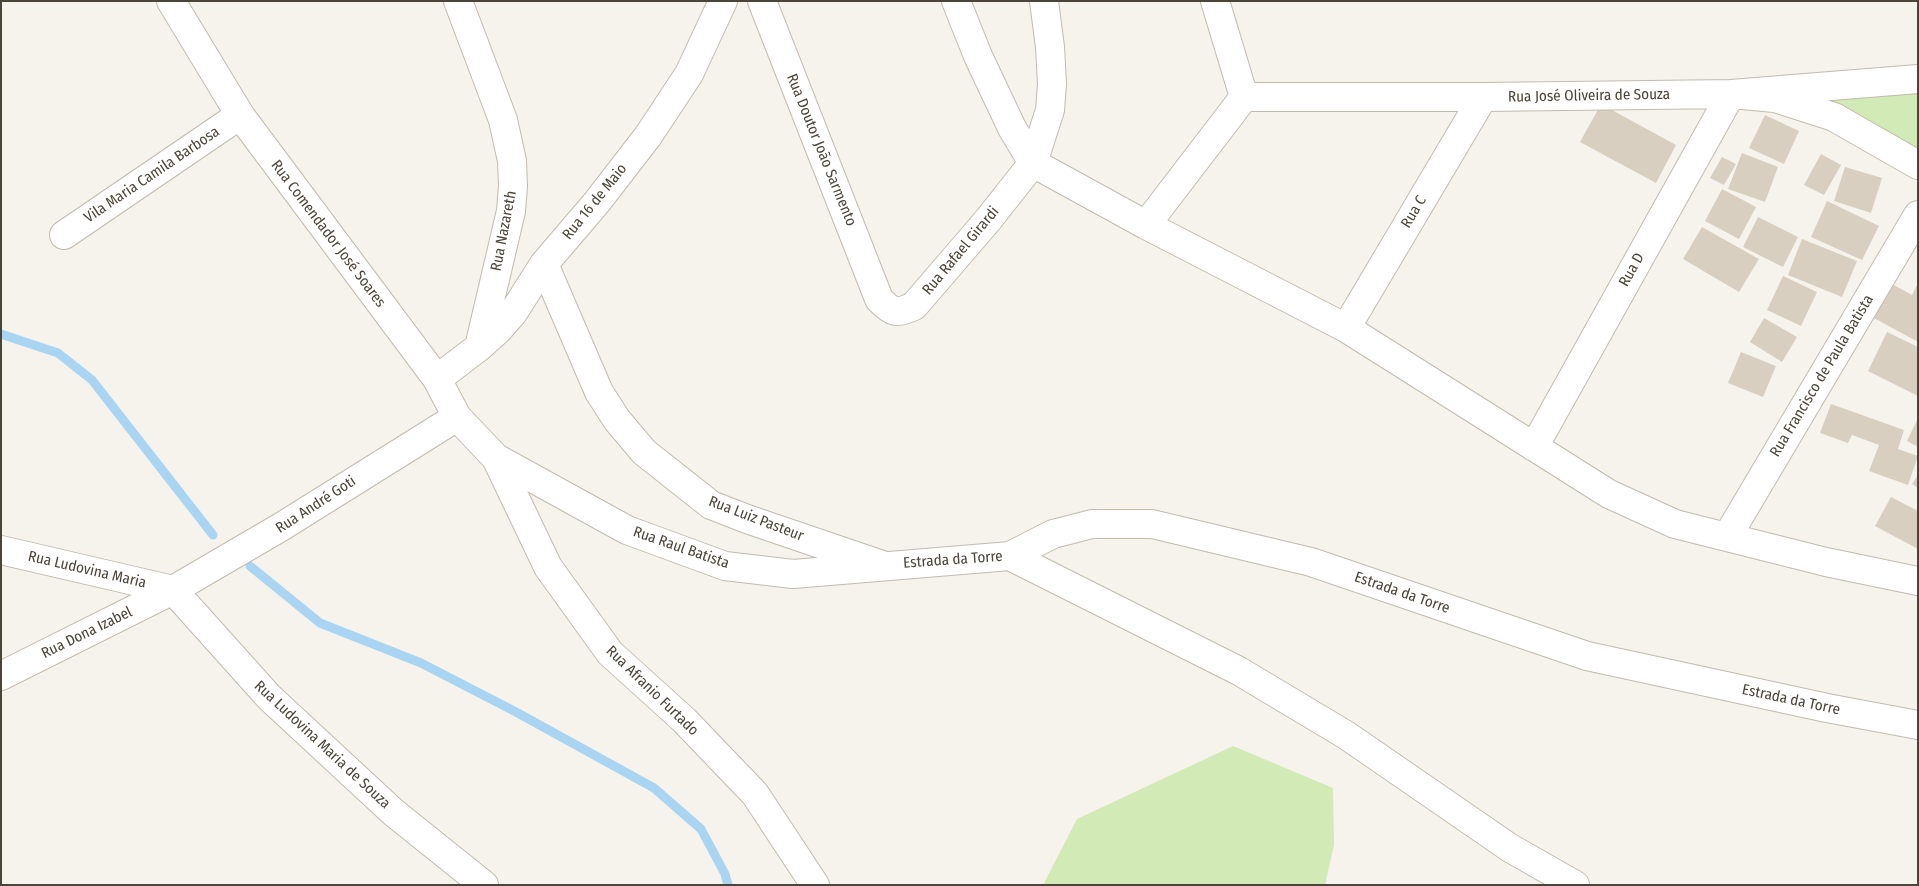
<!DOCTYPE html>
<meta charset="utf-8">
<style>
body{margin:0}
#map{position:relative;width:1919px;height:886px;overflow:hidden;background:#f6f3ec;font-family:"Fira Sans Condensed",sans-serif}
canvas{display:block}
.frame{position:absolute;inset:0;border:2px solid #4b4439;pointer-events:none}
</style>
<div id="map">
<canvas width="1919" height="886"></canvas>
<div class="frame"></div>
</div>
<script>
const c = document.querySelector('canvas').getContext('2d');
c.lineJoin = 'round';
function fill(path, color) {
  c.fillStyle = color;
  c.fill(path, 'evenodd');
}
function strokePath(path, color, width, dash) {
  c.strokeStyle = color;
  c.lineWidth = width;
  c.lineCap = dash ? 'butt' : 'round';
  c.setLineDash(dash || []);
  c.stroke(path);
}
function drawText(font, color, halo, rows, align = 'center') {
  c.font = font + ' "Fira Sans Condensed",sans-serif';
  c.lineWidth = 4.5;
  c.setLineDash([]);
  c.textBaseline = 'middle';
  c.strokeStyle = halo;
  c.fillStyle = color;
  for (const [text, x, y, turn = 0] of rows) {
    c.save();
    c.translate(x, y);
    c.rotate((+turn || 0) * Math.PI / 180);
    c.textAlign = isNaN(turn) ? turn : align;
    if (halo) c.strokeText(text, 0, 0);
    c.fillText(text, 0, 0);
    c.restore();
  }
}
fill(new Path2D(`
 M1918,79V165L1775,98Z
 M1233,746L1333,788L1334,845L1325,885H1043L1077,819Z`), '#d2eab5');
strokePath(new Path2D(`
 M1,334L58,353L92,380L213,535
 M250,566L320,623L421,663L516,712L654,788L701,829L725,874L728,885`), '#a9d4f2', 9);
fill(new Path2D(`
 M1601,104L1676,145L1656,183L1580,142Z
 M1765,115L1799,131L1784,164L1749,148Z
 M1742,153L1778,167L1765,202L1728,189Z
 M1821,154L1841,165L1824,195L1804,185Z
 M1722,157L1736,164L1724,185L1710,178Z
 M1845,167L1882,178L1871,213L1834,201Z
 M1722,189L1756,207L1739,239L1705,221Z
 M1827,201L1879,226L1862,260L1811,237Z
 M1758,217L1798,237L1783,267L1743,247Z
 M1702,227L1759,259L1739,292L1683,259Z
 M1802,239L1857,261L1842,297L1788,275Z
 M1783,276L1817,292L1801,326L1767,310Z
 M1918,283V342L1874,318L1892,284L1912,295Z
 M1764,318L1797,337L1782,362L1750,342Z
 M1887,332L1918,347V396L1868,371Z
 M1741,352L1776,366L1763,397L1728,383Z
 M1831,404L1904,430L1898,449L1918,456L1908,485L1869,471L1879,445L1852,435L1848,443L1820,433Z
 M1918,418V447L1907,441Z
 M1918,475V488L1912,484Z
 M1891,497L1918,511V549L1875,526Z`), '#d8cfc1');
const minor = new Path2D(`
 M458,1L503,120L512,161L513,186L511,211L479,347
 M762,1L879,299C892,313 897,314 914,306L988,220L1033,163L1050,110L1052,84L1050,47L1044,1
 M956,1L978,56L1012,128L1033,163L1146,225L1346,328L1609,494L1675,524L1826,562L1918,581
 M1215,1L1244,97
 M1244,97H1483L1731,94L1775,98L1834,117L1918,165
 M1146,225L1244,97
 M64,235L240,115
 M544,264L599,392L617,420L644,452L711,505L747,519L885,566
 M1346,328L1483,97
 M437,379L479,347L498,330L513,313L544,264L597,202L648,136L689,74L723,1
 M1534,447L1731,94L1918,79
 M496,458L548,567L610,653L684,720L755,794L815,885
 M1727,537L1918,215
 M1,550L173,590
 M1010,556L1239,671L1346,735L1510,848L1575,885
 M173,590L269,697L393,812L484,885
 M1,676L173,590L281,527L457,417`);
const tertiary = new Path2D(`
 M171,1L240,115L437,379L457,417L496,458L627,530L725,566L793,574L1010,556L1053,534L1092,524H1152L1311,562L1587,656L1827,708L1918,725`);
strokePath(minor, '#c2bbae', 30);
strokePath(tertiary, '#c2bbae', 30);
strokePath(minor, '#fff', 28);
strokePath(tertiary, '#fff', 28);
drawText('15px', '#4b4439', '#fff', [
 ["Rua José Oliveira de Souza",1589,96,-1],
 ["Rua Doutor João Sarmento",821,150,68],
 ["Vila Maria Camila Barbosa",152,175,-34],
 ["Rua 16 de Maio",595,202,-51],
 ["Rua C",1414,212,-59],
 ["Rua Nazareth",504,231,-79],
 ["Rua Comendador José Soares",328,234,53],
 ["Rua Rafael Girardi",961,251,-50],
 ["Rua D",1632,270,-61],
 ["Rua Francisco de Paula Batista",1822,376,-59],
 ["Rua André Goti",316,505,-33],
 ["Rua Luiz Pasteur",756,519,21],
 ["Rua Raul Batista",681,548,19],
 ["Estrada da Torre",953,560,-4],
 ["Rua Ludovina Maria",87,570,13],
 ["Estrada da Torre",1402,593,19],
 ["Rua Dona Izabel",87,633,-26],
 ["Rua Afranio Furtado",652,691,44],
 ["Estrada da Torre",1791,700,12],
 ["Rua Ludovina Maria de Souza",322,745,43]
]);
</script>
